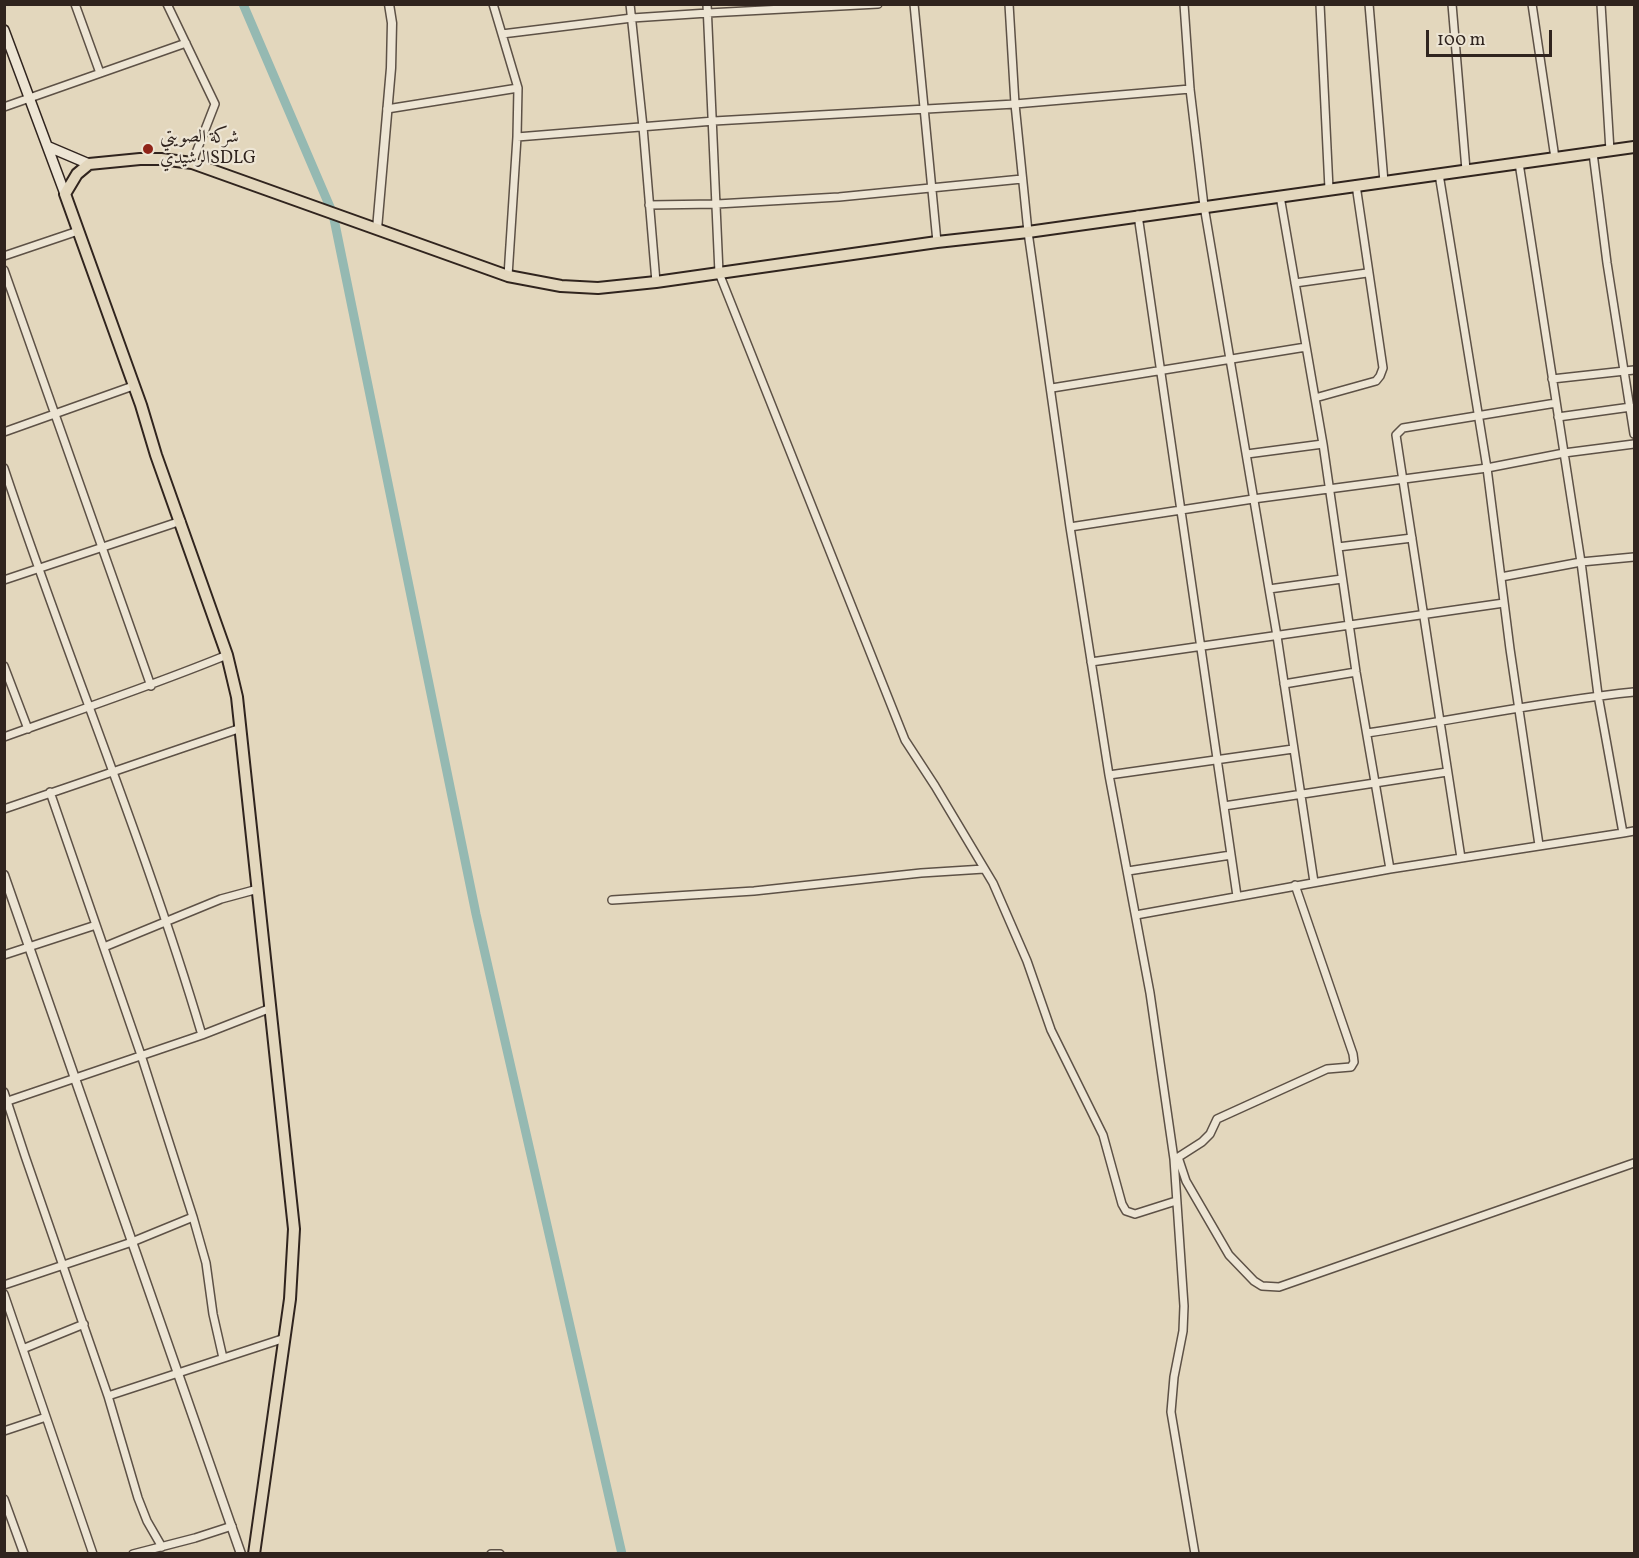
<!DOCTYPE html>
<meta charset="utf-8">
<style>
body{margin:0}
#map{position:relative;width:1639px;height:1558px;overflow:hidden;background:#e3d7bd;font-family:Vollkorn,serif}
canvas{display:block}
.frame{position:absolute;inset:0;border:6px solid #30241e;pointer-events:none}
.scale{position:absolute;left:1426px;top:30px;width:126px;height:27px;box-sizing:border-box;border:3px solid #30241e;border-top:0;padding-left:8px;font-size:18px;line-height:21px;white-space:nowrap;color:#30241e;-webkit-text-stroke:4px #ede5d4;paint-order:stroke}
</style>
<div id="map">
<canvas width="1639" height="1558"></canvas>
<div class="frame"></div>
<div class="scale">100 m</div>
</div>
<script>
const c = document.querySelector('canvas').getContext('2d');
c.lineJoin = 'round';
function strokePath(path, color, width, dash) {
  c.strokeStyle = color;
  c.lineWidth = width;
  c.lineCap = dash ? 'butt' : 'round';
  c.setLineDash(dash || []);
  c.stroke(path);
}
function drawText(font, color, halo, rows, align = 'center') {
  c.font = font + ' Vollkorn,Amiri,serif';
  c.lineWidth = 4.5;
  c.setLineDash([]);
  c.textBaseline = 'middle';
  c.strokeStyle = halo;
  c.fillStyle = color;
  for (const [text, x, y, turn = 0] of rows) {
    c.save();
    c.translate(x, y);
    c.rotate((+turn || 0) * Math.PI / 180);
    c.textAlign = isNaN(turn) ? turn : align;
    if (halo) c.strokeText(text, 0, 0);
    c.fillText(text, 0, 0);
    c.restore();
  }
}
strokePath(new Path2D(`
 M243,4L333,214L476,914L622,1554`), '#95b9b2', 9);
const minor = new Path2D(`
 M75,4L100,73
 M167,4L215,104L192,163
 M493,4L518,88L517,137L508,276
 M630,4L643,127L656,282
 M707,4L719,273L905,740L935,786L993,883L1027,961L1051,1030L1103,1135L1122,1204L1126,1211L1135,1214L1176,1201
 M914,4L937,242
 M1009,4L1015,104L1028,232L1070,527L1109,775L1150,993L1174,1159L1184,1306L1183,1331L1174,1377L1171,1412L1195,1554
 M1184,4L1190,89L1204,206L1277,636L1314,882
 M1320,4L1329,189
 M1369,4L1384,182
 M1452,4L1466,170
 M1532,4L1555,158
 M1601,4L1610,151
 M502,34L632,18L708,13L878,4
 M4,107L186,43
 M387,109L518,88
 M517,137L714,121L1015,104L1190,89
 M1593,153L1607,263L1634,434
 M1439,174L1487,468L1510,649L1539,845
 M1280,196L1323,444L1356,672L1390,869
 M649,205L717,204L839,197L1022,179
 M1138,215L1237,896
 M4,256L78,231
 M4,270L151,686
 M1295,283L1367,273
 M1552,379L1634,370
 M1052,388L1306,347
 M1315,398L1376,381L1380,376L1383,368L1356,185
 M1558,417L1631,407
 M4,432L133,386
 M1247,454L1323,444
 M4,468C67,658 145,843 202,1035
 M1070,527L1253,499L1487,468L1564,453L1634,444
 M1338,547L1412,538
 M1501,577L1581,562L1634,557
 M4,580L181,521
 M1269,589L1342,579
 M1091,662L1504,603
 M4,666L28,729
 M1284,684L1356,672
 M1367,733C1456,720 1545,701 1634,692
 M4,737C79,710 154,685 227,655
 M1109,775L1293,749
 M50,792L141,1055L193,1217L206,1263L213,1314L223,1358
 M1224,806L1447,772
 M4,809L241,728
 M1623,833L1634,831
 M1461,858L1396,435L1403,428L1556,403
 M1128,871L1231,855
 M612,900L754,891L921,873L984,869
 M1136,915L1390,869L1623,833L1598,695L1581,562L1519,163
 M104,947L221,899L258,889
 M4,955L96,925
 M4,1092L25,1156L108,1396L138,1498L147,1521L162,1547
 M5,1102L202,1035L271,1008
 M1178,1157L1186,1181L1229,1255L1254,1281L1262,1286L1279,1287L1634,1163
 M1177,1158L1202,1142L1210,1134L1217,1119L1327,1069L1351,1067L1354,1062L1353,1054L1295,885
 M4,1285L132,1242L193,1217
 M4,1294L93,1554
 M25,1348L84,1324
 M108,1396L285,1338
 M4,1431L46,1417
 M4,1499L24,1554
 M133,1554L195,1538L232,1526
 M491,1554H500`);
const tertiary = new Path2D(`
 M377,229L391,68L392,23L389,4
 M4,875L241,1554`);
const secondary = new Path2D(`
 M4,30L65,194
 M49,147L89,164`);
const primary = new Path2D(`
 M254,1554L290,1299L294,1229L237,697L227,655L156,455L141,405L65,194L77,174L89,164L140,159H161L192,163L508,276L561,286L598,288L656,282L937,242L1028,232L1634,147`);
strokePath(minor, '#5d5146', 10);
strokePath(tertiary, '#5d5146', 11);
strokePath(secondary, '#30241e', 12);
strokePath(primary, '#30241e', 14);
strokePath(minor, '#ede5d4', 7);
strokePath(tertiary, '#ede5d4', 8);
strokePath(secondary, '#ede5d4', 9);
strokePath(primary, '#e3d7bd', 10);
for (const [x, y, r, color] of [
 [148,149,6,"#8f2418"]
]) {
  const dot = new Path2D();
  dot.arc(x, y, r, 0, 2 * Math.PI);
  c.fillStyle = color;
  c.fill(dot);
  strokePath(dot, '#ede5d4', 2);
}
drawText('18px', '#30241e', '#ede5d4', [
 ["شركة الصويتي",160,139],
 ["الرشيديSDLG",160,160]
], 'left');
</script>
